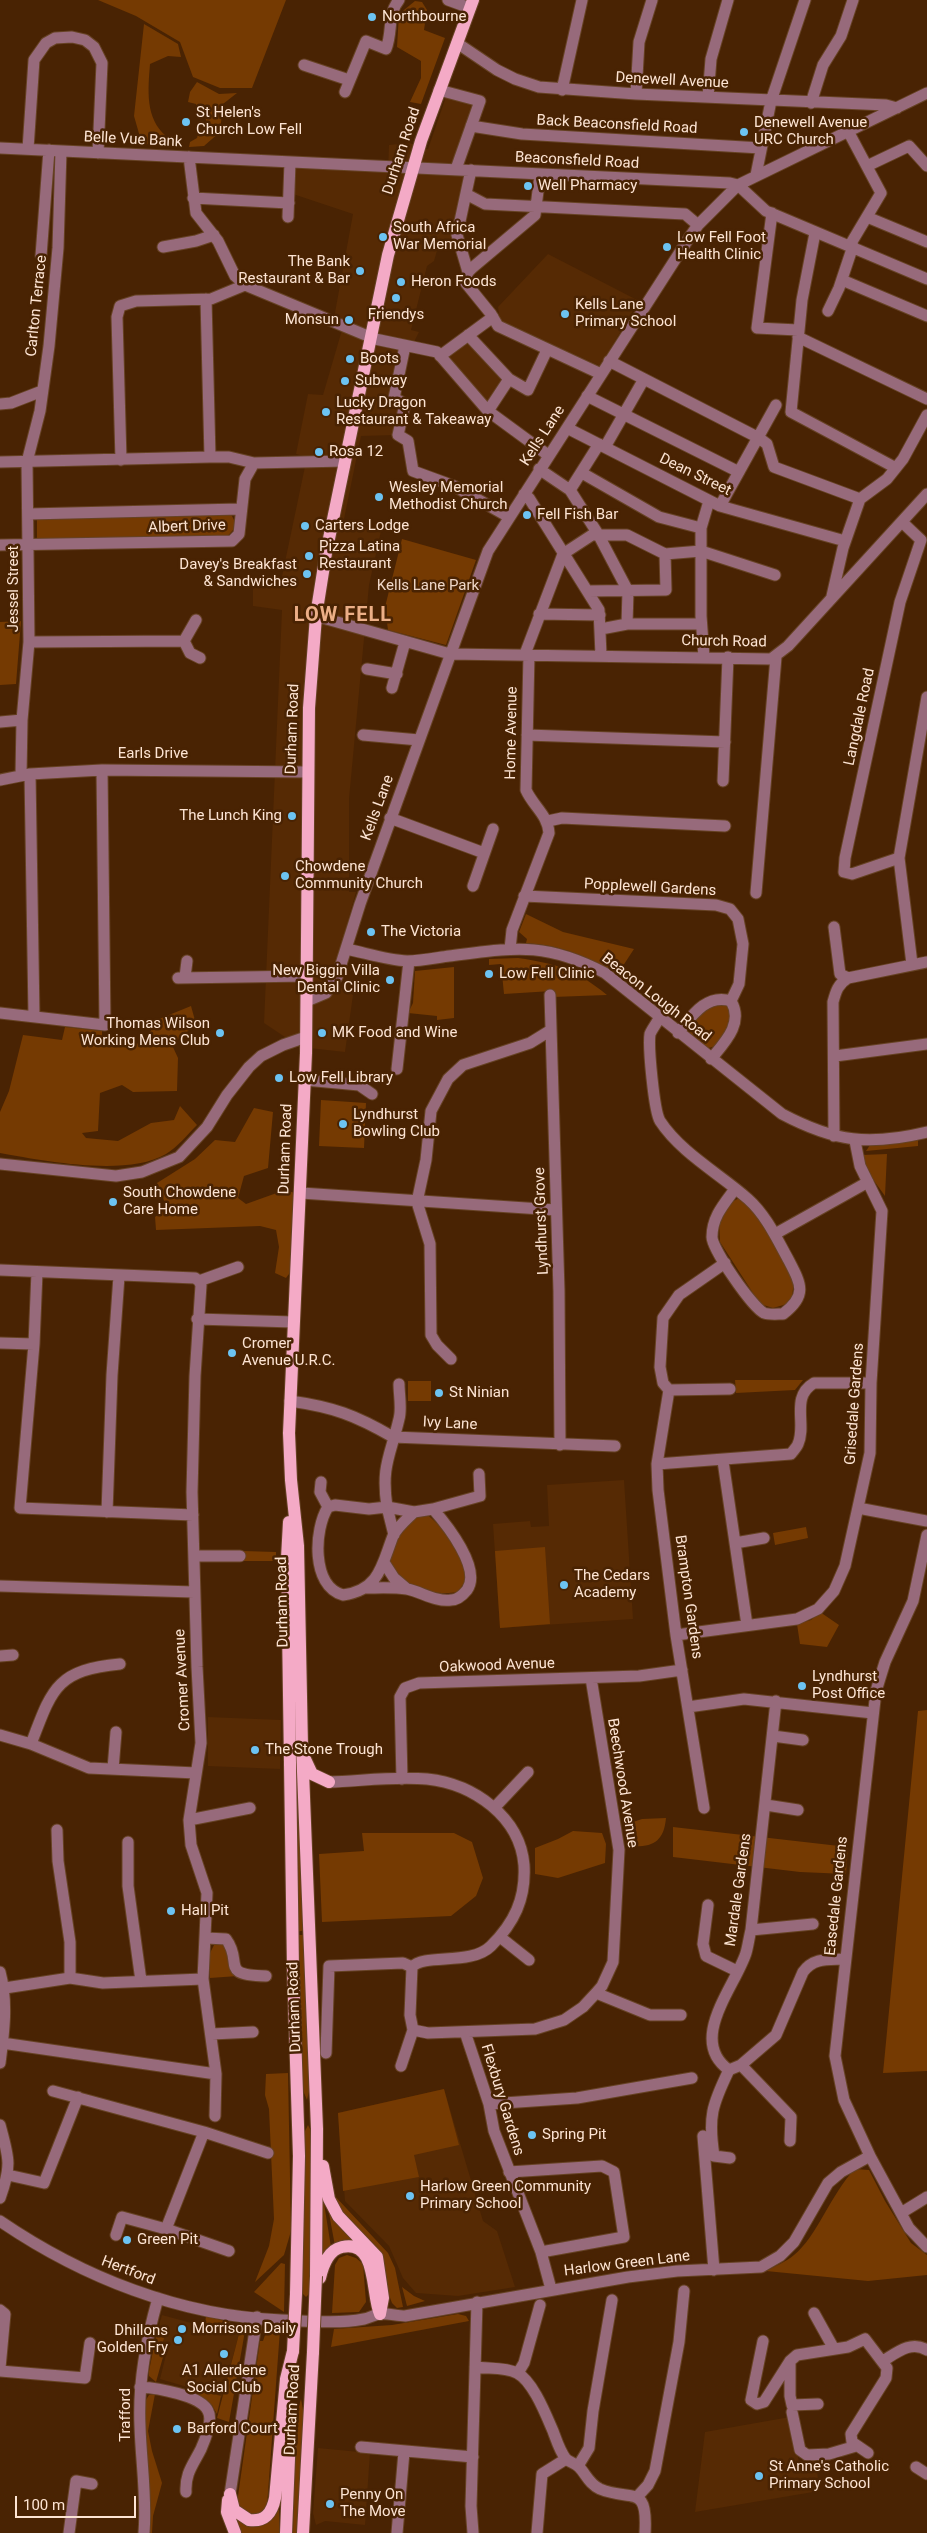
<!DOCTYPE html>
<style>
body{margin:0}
#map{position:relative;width:927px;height:2533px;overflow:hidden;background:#492303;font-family:Roboto,sans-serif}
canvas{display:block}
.scale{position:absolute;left:15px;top:2496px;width:121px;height:22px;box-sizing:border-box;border:2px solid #fde4d3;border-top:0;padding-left:6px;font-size:15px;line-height:18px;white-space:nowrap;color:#fde4d3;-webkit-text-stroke:4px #492303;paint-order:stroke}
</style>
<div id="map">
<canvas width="927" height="2533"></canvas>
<div class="scale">100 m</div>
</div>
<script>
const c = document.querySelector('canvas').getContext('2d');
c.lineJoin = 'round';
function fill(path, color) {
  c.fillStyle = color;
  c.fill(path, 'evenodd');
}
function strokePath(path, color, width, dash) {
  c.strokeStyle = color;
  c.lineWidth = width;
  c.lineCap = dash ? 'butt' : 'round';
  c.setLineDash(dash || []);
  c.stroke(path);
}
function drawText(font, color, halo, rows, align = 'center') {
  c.font = font + ' Roboto,sans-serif';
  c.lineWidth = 5;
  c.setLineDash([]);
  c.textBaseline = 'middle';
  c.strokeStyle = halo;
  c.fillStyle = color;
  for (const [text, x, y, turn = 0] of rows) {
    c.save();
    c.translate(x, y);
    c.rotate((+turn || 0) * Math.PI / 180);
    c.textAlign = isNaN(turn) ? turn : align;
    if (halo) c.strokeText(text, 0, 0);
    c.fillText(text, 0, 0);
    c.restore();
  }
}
fill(new Path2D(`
 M447,94L477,103L453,175L468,176L458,251L438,247L434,261L427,266L411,330L419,332L414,342L403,351L392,401L401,406L395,435L361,436L343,524L381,531L369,585L349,799V892H356L331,982L353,995L345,1052L300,1047L264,1023L282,610L253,606V581H281L307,457L296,454L308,394L323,395L344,323L334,318L353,214L293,194L294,168L388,172L389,145L409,143L428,149Z
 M548,254L639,301L600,366L500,321L498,307Z
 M468,340L504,379L487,404L446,357Z
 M624,1480L633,1619L500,1628L493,1524L530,1521L531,1527L549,1526L547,1485Z
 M208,1717L281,1720L280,1769L208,1766Z
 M444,2089L483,2221L497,2231L515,2287L458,2296L416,2293L403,2278L389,2246L345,2201L338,2113Z
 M162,2315L221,2331L222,2329L239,2334L222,2397L160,2379L167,2351L161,2349L156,2336Z
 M790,2417L799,2462L816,2459L819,2491L695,2512L705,2432Z
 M318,2448L370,2453L365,2525L325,2521L316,2525L313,2513Z`), '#562a04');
fill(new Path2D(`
 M98,0H286L252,88H220L193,77L180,42L136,16Z
 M415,1L422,2L427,10L424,30L445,38L421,104L410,102L421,78V61L397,47L399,14Z
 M144,24L178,44L181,57L168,56L150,64C148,90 145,118 166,136V145L142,144L134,116Z
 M197,82L219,94L237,93L223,104L220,132L204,146L189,147L190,142L197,138L199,131L207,127L205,114L198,113L196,104L188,102L190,92Z
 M231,514L235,522L233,530L226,538L37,540V518Z
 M402,539L476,560L446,645L388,630L385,607Z
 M21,621L16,684L0,685V622Z
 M526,914L563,932L634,949L617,975C585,955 564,946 526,943L527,939L519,932Z
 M518,958C558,964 575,969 607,995L553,997L552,991L504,994L501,964L489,965V959Z
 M454,967V1018L437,1020V1016L408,1013L413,1003L415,971Z
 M713,1004L727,1005L732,1014C728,1027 722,1049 706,1048L689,1035L688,1027Z
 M191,1006L196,1024L172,1045L178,1058L177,1091L133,1092L122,1085L100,1093L98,1131L82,1133L86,1138L118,1141L151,1123L174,1120L180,1106L197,1125C188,1134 178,1147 166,1154C127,1177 44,1161 0,1153V1112L9,1091L23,1035L62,1040L65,1027L102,1031V1035H107L114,1046L142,1043L159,1019Z
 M321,1100L366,1103L364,1148L319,1146Z
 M254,1108L273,1112L268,1168L244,1176L238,1198L246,1204L285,1190L295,1193L292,1270L286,1278L275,1273L279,1247L276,1230L260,1226L156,1230L155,1217L167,1208L157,1183L195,1159L215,1140L235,1142Z
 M918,1139V1146L866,1151L870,1145Z
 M887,1154L885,1196L864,1167L862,1155Z
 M739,1198L757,1213L794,1281L792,1297L787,1304L773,1308L760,1304L720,1242L719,1221L732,1202Z
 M735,1380H803L795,1390L736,1393Z
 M408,1381H431V1401H408Z
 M424,1513C440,1521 464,1557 465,1575C466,1582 462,1587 457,1592C438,1596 405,1589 393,1570C381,1549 407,1521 424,1513Z
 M806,1527L808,1538L775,1545L773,1533Z
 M545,1547L550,1624L500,1628L495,1551Z
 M243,1551L276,1552V1561H242Z
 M820,1612L839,1625L827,1647L800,1644L797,1624L811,1620Z
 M927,1710V2071L883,2073L918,1711Z
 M296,1766H299L305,1930L297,1932Z
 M666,1818C664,1842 652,1848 629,1846L626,1837L627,1824L642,1819Z
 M673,1827L848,1847L846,1874L800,1872L673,1857Z
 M573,1831L602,1833L606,1844L605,1863L558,1878L535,1874V1848L558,1839Z
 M362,1833H454L472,1842L483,1878L476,1896L451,1916L322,1922L319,1854L364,1851Z
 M297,1935H305L310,2087L307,2100L302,2088Z
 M215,1943H223C230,1957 227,1963 238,1976L210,1978L209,1955Z
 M288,2073L291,2231L284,2255L255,2282L269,2246L274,2219L269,2109L265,2095L266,2074Z
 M444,2089L459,2145L414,2155L419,2177L343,2191L338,2113Z
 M308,2125L312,2133L310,2293L306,2297L302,2293L305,2131Z
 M855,2169L869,2170L885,2201L911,2243L927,2255V2275L868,2281L766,2271C775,2266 786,2262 794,2255C816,2238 832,2192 855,2169Z
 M333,2194L388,2253L395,2268L403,2307L397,2308L392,2303L389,2295H386Z
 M323,2197L331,2247L323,2255L322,2254Z
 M326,2197L360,2242L335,2246Z
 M347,2255L356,2258L363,2264L366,2302L359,2312L332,2313L335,2265L339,2258Z
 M281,2263L285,2264L284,2312L254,2292Z
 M402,2287L414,2296L425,2301L407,2306Z
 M458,2314L466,2316L469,2321L331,2347L334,2329L392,2325Z
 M206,2316L229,2322L245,2331L229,2422L217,2418L239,2334L205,2324Z
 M271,2330H280L267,2506L266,2510L255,2515L242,2511L237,2503L238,2496L260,2341H263L265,2335Z
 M156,2336L164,2338L161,2349L165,2350L156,2382L149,2376V2371Z
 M196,2389L221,2396L217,2414L212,2405L198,2396Z
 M155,2394L148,2431L152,2451L162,2483L153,2516L152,2533H148L144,2403L149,2395Z
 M301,2399L304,2415L300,2533H293L295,2418Z
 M279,2509V2533H240L233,2514L272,2518Z`), '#753a02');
const minor = new Path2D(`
 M448,0L470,8
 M457,43L497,70L515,79L539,87L636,94L886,105L897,108
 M304,65L349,80
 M439,90L480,101L456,169
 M562,90L582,0
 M345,92L366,41L386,49C393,32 387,14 399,0
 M636,94L639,42L652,0
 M708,97L711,59L728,0
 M811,103L823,65L841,36L853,0
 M471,126L522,134L761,148
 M848,131L881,193L850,245
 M0,148L730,183L738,185L766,211L927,279
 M28,149L34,60L46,43L55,38L72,37L85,40L94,47L102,63L98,153
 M189,157L196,213L218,241L235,276L245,285L375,339L437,352L488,411L548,455
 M867,166L909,146L927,166
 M540,175L535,215L472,268L468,272L465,282L491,314L498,326L601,374
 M756,175L771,101L805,0
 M466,194L485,204L685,214L698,225
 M193,198L289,203
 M772,213L757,328L798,330
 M288,217L290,162
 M867,217L927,242
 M815,233L802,300L791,412L896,468
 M163,247L196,241L214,235
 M41,256L49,150
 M468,272L457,235L471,170
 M842,280L927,316
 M206,299L210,457
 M828,311L839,288L853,246
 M468,335L509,379
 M798,337L927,399
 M405,346L394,398L405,404L398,435L408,441L413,471L454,486L509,517
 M440,356L493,317
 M609,361L759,438L767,444L774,467L860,499
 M587,396L739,472
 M0,404L11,403L42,391
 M488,411L509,379L528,390L547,350
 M567,428L720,506L845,541
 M605,447L644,379
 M121,460L117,317L120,306L136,301L211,299L245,285
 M0,462L210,457H229L254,463
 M539,469L570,490L598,534L628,591L627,624H701
 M582,473L659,517L701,528
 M570,490L599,444
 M524,494L529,498L599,610L601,655
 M720,506L776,405
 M28,514L240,509
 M0,545L232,541L239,534L245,479L254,463L345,461
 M588,591L666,590L665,554
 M832,596L843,548L860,499L887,479L903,459L927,415
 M539,614L600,615
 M316,616L450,654L771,659L788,646L927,494
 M196,620L184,641L190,653L200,658
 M601,629L627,624
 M29,642L184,641
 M525,654L563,554L592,535H627L665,554L701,551L775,575
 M704,657L701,616V528L709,501
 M367,669L397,674
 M392,688L405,642
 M0,722L22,720
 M363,735L419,740
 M527,735L725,742
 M30,774L34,1016
 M21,775L22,720L29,642L27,462L40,411L49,346L58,248L61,151
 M0,780L30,774L102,770L307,772
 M723,781L728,657
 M390,818L484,853
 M548,821L562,818L725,826
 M899,858L852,874L844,872L845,858L900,602L921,540L902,522
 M473,886L493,829
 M756,893L776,657
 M524,896L716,905L730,909L738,919L743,944L739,984L731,1001C706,993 691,1017 678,1033
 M834,927L840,974L848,978L927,962
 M346,949C366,953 387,960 407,961C420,961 435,958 449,956C514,948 544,941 605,973L782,1114C835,1142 869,1146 927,1132
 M510,949L512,930L549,833C548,815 533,806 526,790L529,654
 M912,964L899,858L927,697
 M185,977L187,961
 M178,978L307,976
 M550,995L559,1291L560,1445
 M307,1001L326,993L337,977L360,904L488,551L689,238L698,225L738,185L927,93
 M0,1013L105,1025L102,770
 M659,1018C657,1023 652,1029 650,1034C648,1046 654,1111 660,1121C681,1153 720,1174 748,1199C766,1215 777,1239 788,1259C801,1284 808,1295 783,1314C778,1314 769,1315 764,1313C752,1307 712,1249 712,1237C712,1217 724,1204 735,1189
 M835,1056L927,1044
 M711,1059C725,1042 744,1023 731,1001
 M397,1069L409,961
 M305,1080L359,1085L372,1094
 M834,1136L833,1002C836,991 838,984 848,978
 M0,1164L116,1176L142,1172L179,1157L207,1127L227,1095L249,1067L261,1056L283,1045L306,1037
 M301,1193L556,1210
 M775,1234L868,1182
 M725,1263L679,1295L663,1318L660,1367L663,1383L669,1390L730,1389
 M0,1270L195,1278L199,1281L238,1267
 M37,1272L34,1344L20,1508L193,1515
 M199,1281L201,1285L195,1376L192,1492L197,1667L201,1743L189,1820L191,1845L207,1893L203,1979L216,2074L215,2116
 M197,1319L293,1322
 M0,1343L34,1344
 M451,1359L437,1345L431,1335L430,1244L417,1202L426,1160L431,1111L448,1079L463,1065L530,1043L551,1030
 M669,1390L657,1464L658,1490L676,1635L704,1808
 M290,1401C333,1407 355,1415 393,1437L615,1446
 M723,1461L747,1625
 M657,1464L791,1454C793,1451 797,1447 798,1444C807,1424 790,1397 814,1383H871
 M321,1482L320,1492L328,1507
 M858,1508L927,1521
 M433,1509L480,1496L479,1474
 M107,1512L112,1375L119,1276
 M394,1535L387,1507L369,1509L335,1505L328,1507C314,1529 311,1586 343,1595C380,1590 382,1564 393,1536C397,1527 407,1519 414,1512
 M927,1535L913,1601L885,1662L876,1691L835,2056L844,2100L870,2156L909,2228L927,2247
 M735,1543L764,1538
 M194,1556H240
 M385,1564L394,1578L407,1589
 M0,1586L194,1592
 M365,1588C378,1588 393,1587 407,1589C422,1592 435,1602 451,1600C458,1600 463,1595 467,1590C482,1569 447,1525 433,1509L414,1512L387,1507C381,1466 390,1457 399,1419C402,1409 399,1395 399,1384
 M676,1635L797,1619L818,1609L834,1591L845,1566L870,1453L871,1383L882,1211L860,1166L855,1141
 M0,1656L13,1655
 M688,1707L744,1699L873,1713
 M0,1735L31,1744L89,1768L196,1773
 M773,1736L803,1740
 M31,1744C52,1689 56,1670 120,1664
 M113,1769L116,1732
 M402,1779L400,1697L405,1688L419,1683L639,1676L682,1670
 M766,1805L798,1810
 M495,1807L528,1772
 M189,1820L250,1808
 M57,1830L58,1861L70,1942V1978
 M128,1842V1886L141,1981
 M708,1905L703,1944L706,1956L737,1971
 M751,1930L813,1924
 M500,1937L529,1960
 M206,1938L226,1939C244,1963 218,1975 266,1976
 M0,1972C8,2002 4,2032 0,2063
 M5,1988L70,1978L103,1983L203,1979
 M596,1993L650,2015H681
 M413,2030L428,2033L535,2029L564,2020L583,2007L596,1993L602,1986L613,1962L619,1850L591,1678
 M465,2032L489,2104L494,2131L541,2252L551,2289
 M212,2034L253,2032
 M2,2043L216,2074
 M326,2053L329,1966L403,1963L412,1967C425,1953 471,1966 491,1946C514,1923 526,1899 524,1865C520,1817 474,1784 427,1779C395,1776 361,1781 329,1782
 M741,2065L791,2117L790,2141
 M401,2066L413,2030L410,2015L412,1967
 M729,2070C687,2040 735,1987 746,1953C748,1946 749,1938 751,1930L776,1701
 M53,2091L204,2132L268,2153
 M489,2104L577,2098L692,2078
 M0,2125C9,2158 12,2165 0,2198
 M703,2136L714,2270
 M730,2158L714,2156C708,2117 712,2105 729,2070L741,2065L776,2035L803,1972C814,1957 829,1960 845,1959
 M509,2172L602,2166L614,2172L624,2237L541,2252
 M8,2175L44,2183L78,2097
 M901,2213L927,2197
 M0,2221C82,2277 180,2316 281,2320C307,2321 338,2324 364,2319C369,2318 374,2315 379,2314C387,2313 397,2316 405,2316L628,2277L677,2271L761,2267L780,2256L794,2242L828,2183L841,2172L870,2156
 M166,2229L204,2132
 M116,2235L122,2217L166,2229L229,2251
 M0,2310L5,2314L0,2368
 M814,2313L834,2349
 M763,2341L751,2400L757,2404L764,2402L790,2361L797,2355L848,2347L865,2339L887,2368L886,2378L851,2434L852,2442L868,2453
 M790,2361V2396L792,2405L818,2404
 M883,2361C896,2353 911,2340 927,2350
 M475,2367C488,2369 505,2367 517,2373C533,2381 546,2415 553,2431C556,2439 560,2452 566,2459C569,2462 575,2463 579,2467C586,2474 589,2484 600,2489C632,2502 648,2483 645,2533
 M0,2371L85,2378L90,2343
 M518,2373L524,2363L540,2305
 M140,2387C156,2388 201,2395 208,2411C213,2420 205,2440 201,2449C193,2465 185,2473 186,2492
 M792,2412L800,2450L807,2455L829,2454L856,2446
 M361,2447L473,2457
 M578,2466L589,2448L593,2411L612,2300
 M916,2467L927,2474
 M230,2494L257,2317
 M637,2497L648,2485L655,2471L679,2342L684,2291
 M69,2533L76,2481L92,2484
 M144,2533C147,2498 141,2461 140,2426C138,2382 146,2341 158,2298
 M397,2533L404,2452
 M473,2533L471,2506L477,2302
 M537,2533L542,2474L566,2459`);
const major = new Path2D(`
 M289,1522L287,1558L293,1969L299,2156L296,2294
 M305,1759L312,1774L329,1782
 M323,2166L329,2199L338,2216L377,2257L383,2298L380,2314
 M316,2276L317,2129L302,1746L298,1546L291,1480L289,1433L306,1053L309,708L316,616L326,553L388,255L421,141L473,0
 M320,2278C323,2265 328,2250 342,2247C378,2239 371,2294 380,2314
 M230,2494L234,2510L249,2520C265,2522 272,2513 275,2498L286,2379L293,2351
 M228,2500L227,2512L235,2533
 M286,2533L291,2409
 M303,2533L313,2352`);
strokePath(minor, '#664224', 13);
strokePath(major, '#664224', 14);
strokePath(minor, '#976a7b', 11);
strokePath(major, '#f4aac6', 12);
const majorBridge = new Path2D(`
 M293,2351L296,2294
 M313,2352L316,2276`);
strokePath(majorBridge, '#664224', 14, []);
strokePath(majorBridge, '#f4aac6', 12);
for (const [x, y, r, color] of [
 [372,17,5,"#6cc3f2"],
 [186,122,5,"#6cc3f2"],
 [744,132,5,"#6cc3f2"],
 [528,186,5,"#6cc3f2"],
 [383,237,5,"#6cc3f2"],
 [667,247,5,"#6cc3f2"],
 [360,271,5,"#6cc3f2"],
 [401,282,5,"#6cc3f2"],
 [396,298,5,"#6cc3f2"],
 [565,314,5,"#6cc3f2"],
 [349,320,5,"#6cc3f2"],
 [350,359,5,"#6cc3f2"],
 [345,381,5,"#6cc3f2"],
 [326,412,5,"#6cc3f2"],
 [319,452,5,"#6cc3f2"],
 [379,497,5,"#6cc3f2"],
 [527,515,5,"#6cc3f2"],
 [305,526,5,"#6cc3f2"],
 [309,556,5,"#6cc3f2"],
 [307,574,5,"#6cc3f2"],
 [292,816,5,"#6cc3f2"],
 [285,876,5,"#6cc3f2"],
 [371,932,5,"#6cc3f2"],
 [489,974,5,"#6cc3f2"],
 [390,980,5,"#6cc3f2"],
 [220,1033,5,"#6cc3f2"],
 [322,1033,5,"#6cc3f2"],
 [279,1078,5,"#6cc3f2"],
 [343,1124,5,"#6cc3f2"],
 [113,1202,5,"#6cc3f2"],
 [232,1353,5,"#6cc3f2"],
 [439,1393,5,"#6cc3f2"],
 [564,1585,5,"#6cc3f2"],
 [802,1686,5,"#6cc3f2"],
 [255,1750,5,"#6cc3f2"],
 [171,1911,5,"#6cc3f2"],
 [532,2135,5,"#6cc3f2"],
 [410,2196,5,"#6cc3f2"],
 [127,2240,5,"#6cc3f2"],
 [182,2329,5,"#6cc3f2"],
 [178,2340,5,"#6cc3f2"],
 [224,2354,5,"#6cc3f2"],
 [177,2429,5,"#6cc3f2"],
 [759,2476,5,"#6cc3f2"],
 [330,2504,5,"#6cc3f2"]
]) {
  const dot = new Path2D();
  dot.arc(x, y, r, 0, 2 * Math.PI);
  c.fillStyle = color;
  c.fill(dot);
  strokePath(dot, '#492303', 2);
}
drawText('15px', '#fde4d3', '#492303', [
 ["Northbourne",382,17],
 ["St Helen's",196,113],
 ["Church Low Fell",196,130],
 ["Denewell Avenue",754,123],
 ["URC Church",754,140],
 ["Well Pharmacy",538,186],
 ["South Africa",393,228],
 ["War Memorial",393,245],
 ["Low Fell Foot",677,238],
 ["Health Clinic",677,255],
 ["The Bank",350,262,"right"],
 ["Restaurant & Bar",350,279,"right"],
 ["Heron Foods",411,282],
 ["Kells Lane",575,305],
 ["Primary School",575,322],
 ["Friendys",396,315,"center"],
 ["Monsun",339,320,"right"],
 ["Boots",360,359],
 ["Subway",355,381],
 ["Lucky Dragon",336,403],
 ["Restaurant & Takeaway",336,420],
 ["Rosa 12",329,452],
 ["Wesley Memorial",389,488],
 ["Methodist Church",389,505],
 ["Fell Fish Bar",537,515],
 ["Carters Lodge",315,526],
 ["Pizza Latina",319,547],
 ["Restaurant",319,564],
 ["Davey's Breakfast",297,565,"right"],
 ["& Sandwiches",297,582,"right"],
 ["The Lunch King",282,816,"right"],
 ["Chowdene",295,867],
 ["Community Church",295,884],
 ["The Victoria",381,932],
 ["New Biggin Villa",380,971,"right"],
 ["Dental Clinic",380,988,"right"],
 ["Low Fell Clinic",499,974],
 ["Thomas Wilson",210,1024,"right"],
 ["Working Mens Club",210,1041,"right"],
 ["MK Food and Wine",332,1033],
 ["Low Fell Library",289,1078],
 ["Lyndhurst",353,1115],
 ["Bowling Club",353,1132],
 ["South Chowdene",123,1193],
 ["Care Home",123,1210],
 ["Cromer",242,1344],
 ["Avenue U.R.C.",242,1361],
 ["St Ninian",449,1393],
 ["The Cedars",574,1576],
 ["Academy",574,1593],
 ["Lyndhurst",812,1677],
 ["Post Office",812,1694],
 ["The Stone Trough",265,1750],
 ["Hall Pit",181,1911],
 ["Spring Pit",542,2135],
 ["Harlow Green Community",420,2187],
 ["Primary School",420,2204],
 ["Green Pit",137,2240],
 ["Morrisons Daily",192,2329],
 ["Dhillons",168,2331,"right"],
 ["Golden Fry",168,2348,"right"],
 ["A1 Allerdene",224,2371,"center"],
 ["Social Club",224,2388,"center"],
 ["Barford Court",187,2429],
 ["St Anne's Catholic",769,2467],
 ["Primary School",769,2484],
 ["Penny On",340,2495],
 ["The Move",340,2512]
], 'left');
drawText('15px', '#fde4d3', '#492303', [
 ["Denewell Avenue",672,81,3],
 ["Back Beaconsfield Road",617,125,3],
 ["Belle Vue Bank",133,140,3],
 ["Durham Road",402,151,-72],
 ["Beaconsfield Road",577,161,3],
 ["Carlton Terrace",37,306,-84],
 ["Kells Lane",543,436,-57],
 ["Dean Street",695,475,26],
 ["Albert Drive",187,527,-2],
 ["Jessel Street",14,589,-90],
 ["Church Road",724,642,1],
 ["Langdale Road",860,717,-78],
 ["Durham Road",293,729,-88],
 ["Home Avenue",512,733,-89],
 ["Earls Drive",153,754],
 ["Kells Lane",378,808,-70],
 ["Popplewell Gardens",650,888,3],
 ["Beacon Lough Road",656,998,38],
 ["Durham Road",286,1149,-88],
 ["Lyndhurst Grove",542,1221,-92],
 ["Grisedale Gardens",855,1404,-86],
 ["Ivy Lane",450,1424,3],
 ["Brampton Gardens",688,1597,82],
 ["Durham Road",283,1602,-91],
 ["Oakwood Avenue",497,1666,-2],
 ["Cromer Avenue",183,1680,-93],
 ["Beechwood Avenue",622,1783,81],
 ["Mardale Gardens",739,1890,-82],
 ["Easedale Gardens",837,1896,-84],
 ["Durham Road",295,2007,-92],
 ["Flexbury Gardens",502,2100,73],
 ["Harlow Green Lane",627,2264,-7],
 ["Hertford",128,2271,21],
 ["Durham Road",293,2410,-87],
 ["Trafford",126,2415,-90]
]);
drawText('15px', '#eed6c7', '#492303', [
 ["Kells Lane Park",428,586]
]);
c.letterSpacing = '1px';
drawText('bold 20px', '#ecaf87', '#492303', [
 ["LOW FELL",343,616]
]);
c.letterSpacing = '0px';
</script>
